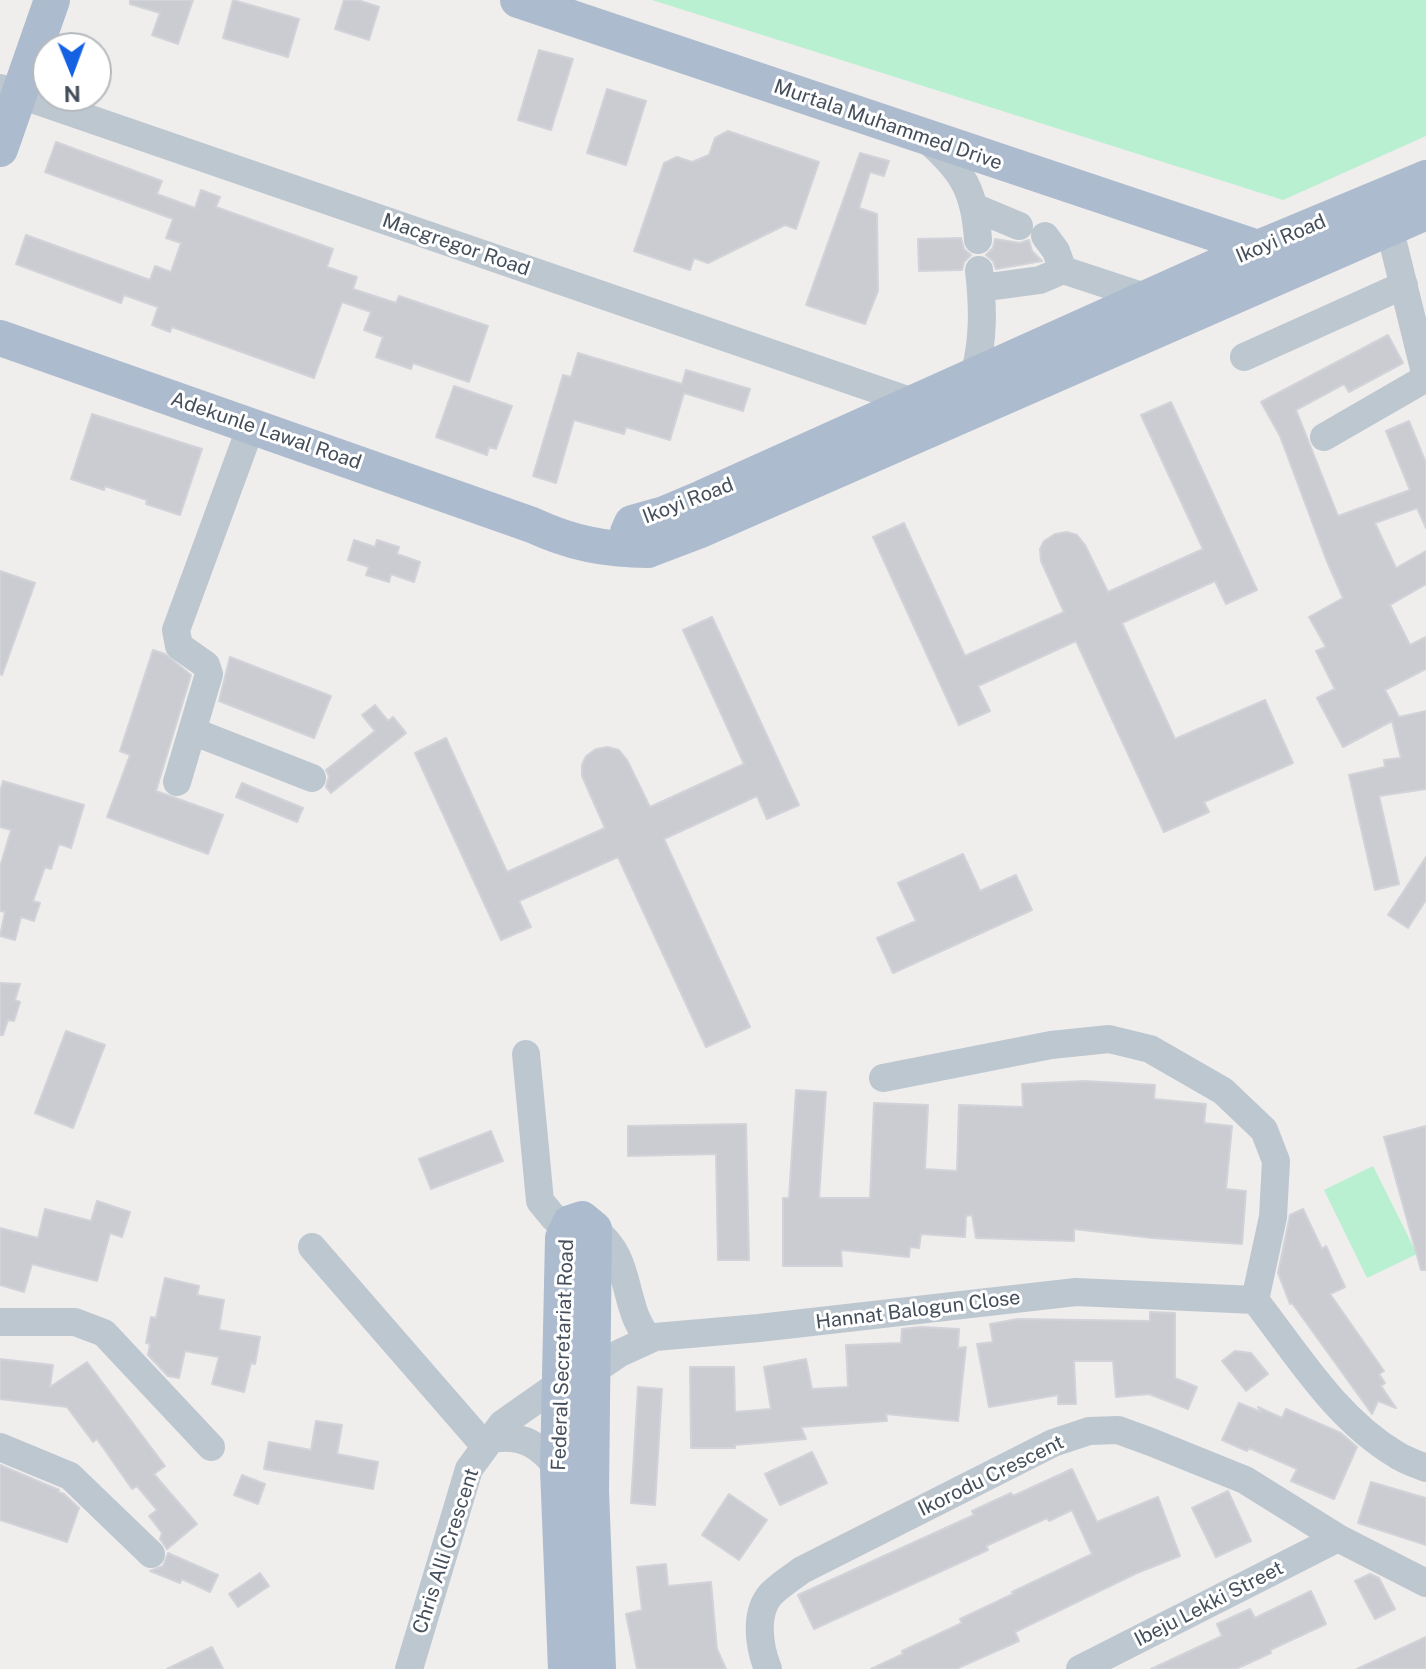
<!DOCTYPE html>
<style>
body{margin:0}
#map{position:relative;width:1426px;height:1669px;overflow:hidden;background:#f0eded;font-family:"Public Sans",sans-serif}
canvas{display:block}
.north{position:absolute;left:32px;top:32px;width:80px;height:80px;box-sizing:border-box;background:#fff;border:2px solid #b5b9bd;border-radius:50%;rotate:179deg;font-size:22px;font-weight:700;line-height:32px;text-align:center;color:#454f5b}
.north::after{content:'';display:block;margin:auto;width:28px;height:36px;background:#1462e3;clip-path:polygon(50% 0,100% 100%,50% 72%,0 100%)}
</style>
<div id="map">
<canvas width="1426" height="1669"></canvas>
<div class="north">N</div>
</div>
<script>
const c = document.querySelector('canvas').getContext('2d');
c.lineJoin = 'round';
function fill(path, color) {
  c.fillStyle = color;
  c.fill(path, 'evenodd');
}
function strokePath(path, color, width, dash) {
  c.strokeStyle = color;
  c.lineWidth = width;
  c.lineCap = dash ? 'butt' : 'round';
  c.setLineDash(dash || []);
  c.stroke(path);
}
function drawText(font, color, halo, rows, align = 'center') {
  c.font = font + ' "Public Sans",sans-serif';
  c.lineWidth = 6;
  c.setLineDash([]);
  c.textBaseline = 'middle';
  c.strokeStyle = halo;
  c.fillStyle = color;
  for (const [text, x, y, turn = 0] of rows) {
    c.save();
    c.translate(x, y);
    c.rotate((+turn || 0) * Math.PI / 180);
    c.textAlign = isNaN(turn) ? turn : align;
    if (halo) c.strokeText(text, 0, 0);
    c.fillText(text, 0, 0);
    c.restore();
  }
}
fill(new Path2D(`
 M652,0H1426V136L1283,200Z
 M1373,1166L1417,1254L1367,1278L1324,1190Z`), '#b9f0d1');
const building = new Path2D(`
 M130,0H193L178,44L152,35L160,13L130,4Z
 M233,0L299,19L288,57L223,38Z
 M344,0H358L379,7L369,40L335,29Z
 M539,50L573,59L551,130L518,120Z
 M607,89L646,101L626,165L587,153Z
 M728,131L819,162L796,229L785,225L708,263L694,258L690,270L634,251L664,163L677,157L692,162L709,155L715,138Z
 M56,142L162,181L157,194L195,208L201,190L220,197L216,207L333,249L327,267L357,277L353,289L396,303L399,296L488,326L469,382L413,363L411,369L376,357L383,337L364,330L371,312L342,302L314,378L172,327L170,332L152,325L158,307L124,295L121,303L16,264L26,235L150,280L155,266L171,272L181,243L166,238L173,219L45,172Z
 M860,153L889,161L884,176L870,172L859,208L877,214L878,291L865,324L806,305Z
 M961,238L964,249L971,255L964,262L962,270L919,271L918,239Z
 M995,239L1020,243L1029,240L1032,251L1042,261L996,269L993,261L986,255L993,248Z
 M1388,335L1403,363L1349,392L1344,384L1296,410L1338,516L1410,490L1386,431L1409,421L1426,463V528L1417,508L1375,523L1396,568L1426,551V584L1390,605L1410,645L1426,637V669L1385,690L1399,717L1426,711V789L1379,796L1399,884L1375,890L1349,775L1385,767L1384,760L1401,758L1392,721L1343,747L1317,698L1335,689L1316,651L1326,647L1309,617L1343,598L1326,559L1280,436L1261,402Z
 M578,353L682,384L686,370L750,389L743,411L684,393L670,440L626,427L624,434L574,420L556,483L533,476L563,375L571,377Z
 M454,386L512,406L496,449L489,447L487,455L436,437Z
 M1171,402L1257,590L1226,604L1215,581L1122,623L1175,739L1265,700L1293,763L1204,802L1209,812L1164,832L1076,641L978,686L990,711L959,725L873,537L904,523L965,656L1064,612L1041,561L1040,549L1044,541L1055,534L1067,532L1077,535L1085,545L1108,592L1203,549L1141,415Z
 M92,414L202,449L180,515L146,504L147,500L105,486L104,490L71,479Z
 M354,540L375,547L377,540L399,547L397,554L420,562L414,582L391,574L389,582L366,575L369,567L348,560Z
 M0,571L35,583L2,675L0,674Z
 M712,617L799,805L767,819L757,796L664,839L750,1027L706,1047L618,857L519,901L531,927L501,940L415,753L446,738L507,872L605,828L582,776V765L586,756L596,749L608,747L619,750L627,760L650,807L744,764L683,630Z
 M153,650L165,654L191,675L156,791L223,815L208,854L107,817L130,755L120,751Z
 M230,657L331,696L314,738L219,701Z
 M375,705L388,721L393,717L406,733L331,793L326,787L329,776L326,770L375,731L362,715Z
 M3,781L84,805L71,848L59,844L51,869L45,867L33,901L40,903L34,921L21,917L15,940L0,936L5,912L0,911V867L11,830L0,827V792Z
 M242,783L303,808L297,822L236,797Z
 M963,854L980,891L1016,875L1032,910L893,973L877,938L916,921L898,883Z
 M1426,857V900L1408,928L1388,915Z
 M0,983L20,984L15,1000L20,1002L14,1021L8,1020L3,1035H0Z
 M66,1031L105,1045L73,1128L35,1113Z
 M1085,1081L1155,1085L1154,1099L1206,1104L1204,1123L1232,1126L1226,1189L1246,1191L1242,1244L1153,1238L1074,1229V1241L976,1238L972,1215L966,1216L965,1237L921,1234L919,1248L910,1247L909,1257L841,1250L842,1266H783V1198H789L796,1090L826,1092L819,1198H870L874,1103L928,1105L925,1169L957,1171L959,1105L1023,1107L1022,1084Z
 M746,1124L749,1260H718L716,1154L628,1156V1126Z
 M1426,1126V1270H1421L1384,1137Z
 M491,1131L503,1161L431,1189L419,1159Z
 M97,1201L130,1212L122,1237L110,1233L97,1281L32,1264L24,1292L0,1285V1228L38,1238L45,1209L91,1221Z
 M1303,1209L1322,1249L1326,1246L1345,1287L1330,1294L1384,1371L1379,1374L1385,1383L1381,1386L1396,1408L1378,1401L1372,1414L1292,1303L1290,1304L1278,1273L1290,1215Z
 M165,1278L199,1286L197,1295L224,1300L219,1330L260,1337L255,1364L251,1363L244,1392L212,1384L219,1357L185,1351L179,1378L168,1376L148,1355L150,1344L146,1343L151,1317L156,1318Z
 M1150,1312L1175,1313V1378L1197,1387L1188,1409L1149,1394L1116,1397L1113,1361H1074L1076,1404H1058V1395L989,1407L977,1344L993,1342L990,1324L1018,1319L1150,1321Z
 M921,1327L959,1329L958,1348L966,1347L958,1421L886,1414L887,1421L801,1427L806,1439L735,1445V1448H691L690,1367H734L735,1412L771,1409L764,1367L806,1359L812,1389L848,1387L846,1345L901,1343L902,1329Z
 M1235,1351L1251,1353L1268,1374L1246,1391L1222,1361Z
 M0,1359L53,1365L50,1387L87,1362L165,1466L154,1474L197,1524L167,1549L160,1539L162,1533L149,1516L157,1510L137,1486L132,1489L97,1439L93,1442L67,1407L0,1399Z
 M638,1387L662,1389L655,1505L631,1503Z
 M1239,1403L1261,1412L1258,1407L1282,1418L1286,1409L1341,1433L1357,1447L1334,1499L1291,1481L1297,1469L1249,1448L1247,1451L1222,1440Z
 M316,1421L342,1425L337,1454L378,1462L373,1489L264,1469L269,1442L311,1450Z
 M812,1452L827,1483L780,1505L765,1474Z
 M0,1465L59,1490L58,1492L64,1494L79,1508L67,1542L0,1520Z
 M1072,1469L1097,1522L1158,1497L1180,1556L1137,1573L1015,1632L1019,1641L956,1669H871L903,1654L902,1651L962,1623L960,1619L1013,1594L1012,1592L1092,1554L1072,1510L1049,1521L1047,1518L986,1546L988,1550L814,1629L798,1595L974,1515L972,1511L1011,1493L1013,1496Z
 M242,1475L265,1484L258,1504L234,1495Z
 M1371,1482L1426,1498V1545L1358,1523Z
 M1228,1491L1251,1541L1216,1557L1192,1508Z
 M729,1494L767,1520L739,1560L702,1535Z
 M168,1553L218,1575L210,1592L182,1579L180,1583L150,1571L163,1566Z
 M666,1564L668,1586L711,1582L717,1649L726,1669H637L626,1614L642,1610L637,1567Z
 M260,1573L269,1586L238,1607L229,1594Z
 M1370,1574L1379,1578L1395,1609L1375,1619L1355,1581Z
 M1311,1591L1326,1624L1270,1650L1271,1653L1236,1669H1151L1222,1636L1217,1624L1250,1609L1255,1618Z
 M1426,1637V1669H1357Z
 M212,1647L223,1669H167Z`);
fill(building, '#caccd2');
strokePath(building, '#d1d3d9', 2);
strokePath(new Path2D(`
 M0,88L913,402
 M926,139C963,171 975,191 978,240
 M976,208L1019,226
 M1385,210L1426,377
 M1045,236L1056,251L1063,270L1148,298
 M981,288L1040,280L1063,270
 M1244,357L1404,285
 M974,376C984,340 983,306 979,270
 M1324,437L1426,378
 M192,731L312,778
 M177,782L209,674L206,665L179,646L176,630L251,426
 M526,1054L540,1201L554,1218L570,1223
 M883,1078L1051,1045L1109,1039L1150,1049L1223,1091L1264,1130L1276,1161L1273,1217L1255,1300
 M594,1229C625,1253 623,1281 635,1315C638,1323 643,1331 647,1338
 M312,1247L485,1446
 M1255,1300C1297,1354 1336,1419 1397,1455C1406,1461 1417,1464 1426,1468
 M0,1322H75L104,1333L211,1447
 M592,1372L620,1353L655,1337L759,1328L1076,1292L1255,1300
 M492,1439C522,1434 541,1445 558,1469
 M0,1447L70,1476L151,1554
 M409,1669L469,1469L502,1424L559,1384
 M768,1669C759,1647 754,1613 771,1594C780,1585 792,1577 802,1570L1053,1443L1089,1431L1118,1430L1151,1442L1245,1480L1338,1538L1426,1583
 M1080,1669L1338,1538`), '#bdc7d0', 28);
strokePath(new Path2D(`
 M518,0L1258,248L1266,254
 M0,149L52,0
 M1426,178L1258,248L702,498L664,514L632,523L628,532L629,542L648,550L698,531L1426,212
 M0,338L532,525C571,543 605,550 648,550
 M566,1669L558,1469L563,1238L570,1223L582,1219L594,1229L591,1491L598,1669`), '#acbbcd', 36);
drawText('20px', '#454f5b', '#fff', [
 ["Murtala Muhammed Drive",888,125,19],
 ["Ikoyi Road",1281,239,-23],
 ["Macgregor Road",456,245,19],
 ["Adekunle Lawal Road",266,431,19],
 ["Ikoyi Road",688,501,-21],
 ["Hannat Balogun Close",918,1310,-7],
 ["Federal Secretariat Road",563,1355,-88],
 ["Ikorodu Crescent",991,1476,-26],
 ["Chris Alli Crescent",446,1551,-72],
 ["Ibeju Lekki Street",1209,1604,-27]
]);
</script>
